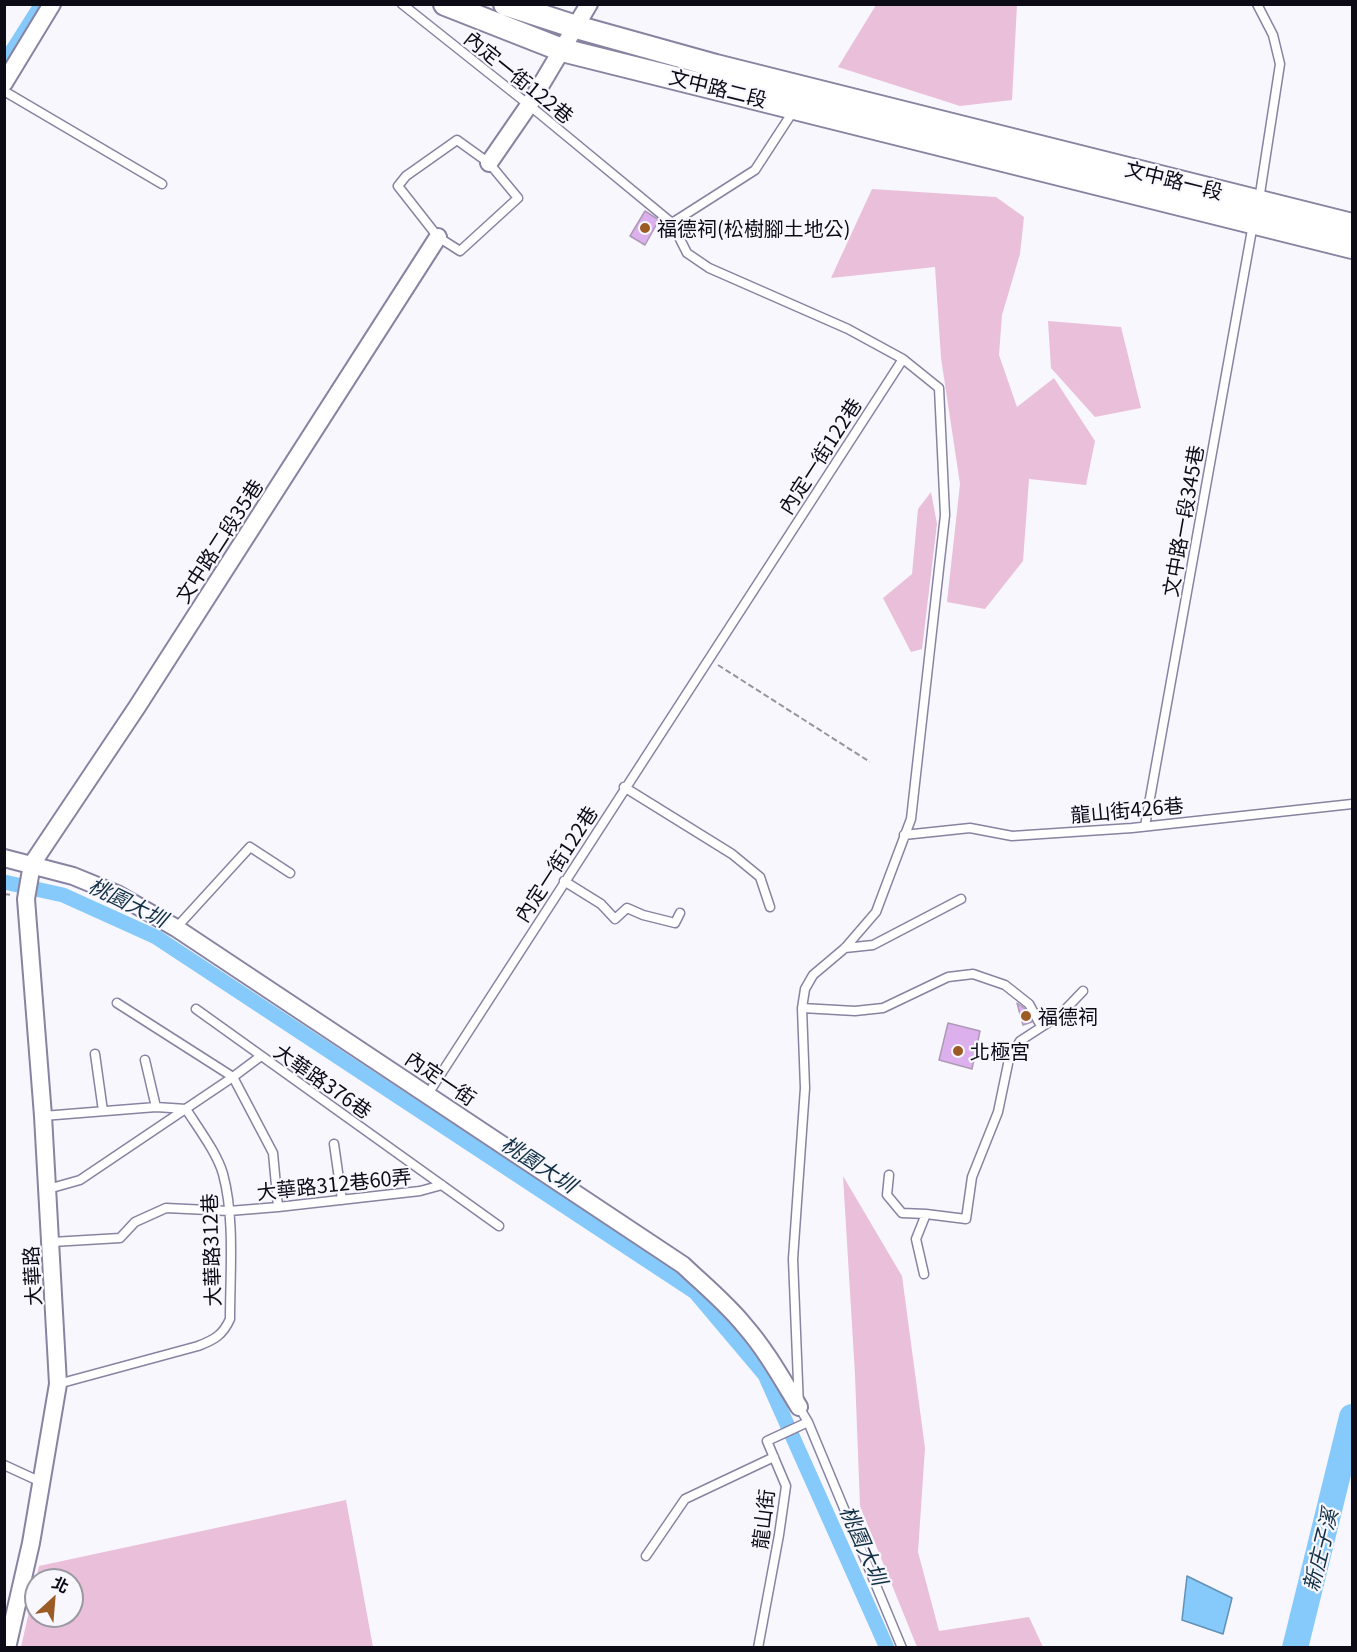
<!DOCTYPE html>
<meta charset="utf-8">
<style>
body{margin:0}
#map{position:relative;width:1357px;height:1652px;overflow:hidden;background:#f8f7fe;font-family:Georgia,"Noto Sans TC",serif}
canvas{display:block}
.frame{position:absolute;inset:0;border:6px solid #0d0b16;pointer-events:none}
.north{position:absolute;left:24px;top:1568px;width:60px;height:60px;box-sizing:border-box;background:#f8f7fe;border:2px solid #9a99a1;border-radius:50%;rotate:26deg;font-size:16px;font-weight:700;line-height:24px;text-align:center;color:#0d0b16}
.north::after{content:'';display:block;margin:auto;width:21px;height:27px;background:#9b5b25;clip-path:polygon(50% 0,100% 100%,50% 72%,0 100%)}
</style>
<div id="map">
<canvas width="1357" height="1652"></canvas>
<div class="frame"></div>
<div class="north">北</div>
</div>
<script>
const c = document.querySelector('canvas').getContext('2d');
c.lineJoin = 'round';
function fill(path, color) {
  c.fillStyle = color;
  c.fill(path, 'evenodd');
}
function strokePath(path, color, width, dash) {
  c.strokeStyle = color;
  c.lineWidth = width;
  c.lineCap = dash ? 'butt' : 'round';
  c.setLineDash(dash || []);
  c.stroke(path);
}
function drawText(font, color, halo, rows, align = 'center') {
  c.font = font + ' Georgia,"Noto Sans TC",serif';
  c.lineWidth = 4.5;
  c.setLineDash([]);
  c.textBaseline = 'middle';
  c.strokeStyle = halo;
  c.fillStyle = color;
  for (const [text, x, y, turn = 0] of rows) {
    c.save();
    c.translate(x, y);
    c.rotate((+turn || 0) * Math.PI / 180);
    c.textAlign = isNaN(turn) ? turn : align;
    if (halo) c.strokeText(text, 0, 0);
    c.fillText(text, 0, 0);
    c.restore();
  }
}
fill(new Path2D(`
 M876,5H1017L1012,100L960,106L838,67Z
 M872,189L996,197L1024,217L1020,254L1002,315L999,355L1017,407L1054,378L1095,441L1086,485L1029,479L1023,561L985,609L947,602L960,484L941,358L935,267L831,278Z
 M1048,321L1121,327L1141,408L1095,417L1051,368Z
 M931,492L937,524L922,649L911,652L883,598L912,574L918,509Z
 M843,1176L902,1276L925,1448L918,1552L939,1631L1029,1617L1043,1647H917L860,1506L855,1375Z
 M346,1500L373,1647H21L36,1581V1616H72V1580H36L39,1566Z`), '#eabfd9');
const water = new Path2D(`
 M1187,1576L1232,1598L1223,1634L1182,1620Z`);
fill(water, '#85cafb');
strokePath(water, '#6191b6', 1.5);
strokePath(new Path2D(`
 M4,64L42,4
 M4,882L63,895L156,937L695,1292L765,1375L887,1648`), '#85cafb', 15);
strokePath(new Path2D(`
 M1295,1648L1352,1417`), '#85cafb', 26);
const building = new Path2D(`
 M645,211L659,220L645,245L630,236Z
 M1017,1003L1024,1008L1032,1022L1023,1025Z
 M948,1023L980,1031L972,1069L939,1060Z`);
fill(building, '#dcafed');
strokePath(building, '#ae9ab5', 1.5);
const lane = new Path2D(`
 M402,4L529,105L672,223L687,253L709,268L848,329L903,359L939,388L945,515L911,819L876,912L845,948L813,975L805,989L802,1008L805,1088L793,1259L799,1407L808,1422L902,1648
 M1257,4L1273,35L1280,64L1259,200
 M4,91L162,184
 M457,140L489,163L518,198L460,251L438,237L398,186L406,176Z
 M672,223L755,170L794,110
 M624,787L732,854L760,877L770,907
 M1145,826L1253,224
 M904,835L970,828L1012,836L1132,828L1352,804
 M564,881L601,904L615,919L627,908L643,915L675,923L680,913
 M176,928L250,847L290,873
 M845,948L873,945L961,899
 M117,1003L233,1077L273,1153L278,1207
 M802,1008L855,1011L883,1008L948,977L973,974L1005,985L1029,1004L1041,1026
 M196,1009L499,1226
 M95,1054L103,1111
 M145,1060L156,1107
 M428,1094L903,359
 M43,1116L156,1107L186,1109
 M334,1144L342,1200
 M889,1175L887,1195L902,1213L926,1214
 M48,1189L80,1180L233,1077L261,1056
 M52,1242L120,1238L135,1222L166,1208L229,1211L278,1207L420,1191L442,1185
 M924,1274L916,1239L926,1214L966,1219L972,1177L998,1112L1009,1059L1020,1041L1060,1015L1083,991
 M58,1384L198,1346C214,1340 223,1335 230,1319C230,1273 235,1218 223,1174C217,1153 198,1128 186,1109
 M4,1465L41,1482
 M646,1556L685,1499L774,1457
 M758,1648L779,1535L786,1486L767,1441L808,1422`);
const street = new Path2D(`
 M4,83L52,4
 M489,163L529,105L589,4
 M4,858L73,876L117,894L176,928L683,1265C704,1285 726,1303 744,1325C766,1350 782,1379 799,1407
 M7,1648L31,1543L58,1384L43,1116L26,899L32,864L137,707L438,237`);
const secondary = new Path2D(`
 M445,4L562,50L1352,247
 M505,4L576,27L716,66L1352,225`);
strokePath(lane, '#8783a1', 11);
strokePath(street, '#8783a1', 20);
strokePath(secondary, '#8783a1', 26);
strokePath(new Path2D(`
 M718,665L870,762
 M4,894L11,895`), '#96949d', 2, [6, 3]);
strokePath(lane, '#fff', 8);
strokePath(street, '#fff', 16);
strokePath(secondary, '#fff', 22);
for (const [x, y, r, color] of [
 [645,228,6,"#9b5b25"],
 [1026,1016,6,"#9b5b25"],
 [958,1051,6,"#9b5b25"]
]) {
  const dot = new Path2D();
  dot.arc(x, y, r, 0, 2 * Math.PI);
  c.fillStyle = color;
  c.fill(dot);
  strokePath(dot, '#f8f7fe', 2);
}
drawText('20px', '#0d0b16', '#f8f7fe', [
 ["內定一街122巷",519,77,39],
 ["文中路二段",718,88,14],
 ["文中路一段",1174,180,14],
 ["內定一街122巷",820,456,-57],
 ["文中路一段345巷",1183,521,-80],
 ["文中路二段35巷",219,541,-57],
 ["龍山街426巷",1127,810,-5],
 ["內定一街122巷",556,864,-57],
 ["內定一街",441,1078,34],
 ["大華路376巷",323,1081,35],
 ["大華路312巷60弄",334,1184,-6],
 ["大華路312巷",211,1250,-92],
 ["大華路",32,1276,-93],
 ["龍山街",763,1519,-83]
]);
drawText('20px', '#0d0b16', '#f8f7fe', [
 ["福德祠(松樹腳土地公)",657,228],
 ["福德祠",1038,1016],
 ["北極宮",970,1051]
], 'left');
drawText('italic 21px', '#123145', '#f8f7fe', [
 ["桃園大圳",128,902,26],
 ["桃園大圳",539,1164,33],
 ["桃園大圳",864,1545,66],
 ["新庄子溪",1320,1550,-76]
]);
</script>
